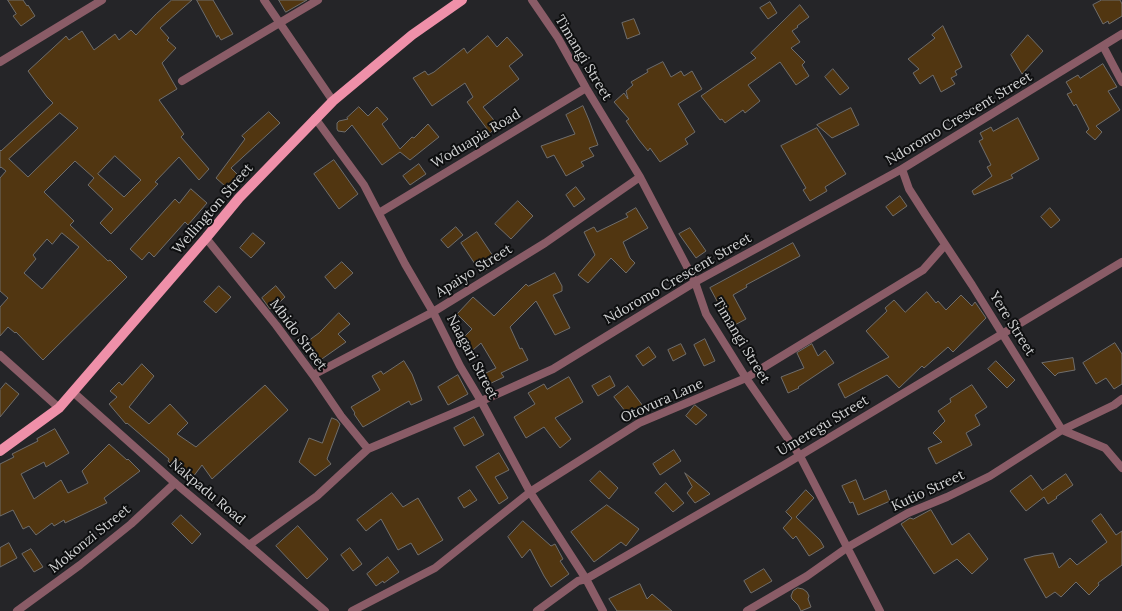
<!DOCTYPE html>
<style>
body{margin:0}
canvas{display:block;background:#252528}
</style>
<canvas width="1122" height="611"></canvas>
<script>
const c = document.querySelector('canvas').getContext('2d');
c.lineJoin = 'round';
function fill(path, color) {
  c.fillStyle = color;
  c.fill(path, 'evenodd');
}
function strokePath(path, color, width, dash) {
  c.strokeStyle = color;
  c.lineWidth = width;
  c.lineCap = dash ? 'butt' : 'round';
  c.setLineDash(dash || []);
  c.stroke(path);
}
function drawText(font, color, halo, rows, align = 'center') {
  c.font = font + ' Lora,serif';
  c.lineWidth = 4;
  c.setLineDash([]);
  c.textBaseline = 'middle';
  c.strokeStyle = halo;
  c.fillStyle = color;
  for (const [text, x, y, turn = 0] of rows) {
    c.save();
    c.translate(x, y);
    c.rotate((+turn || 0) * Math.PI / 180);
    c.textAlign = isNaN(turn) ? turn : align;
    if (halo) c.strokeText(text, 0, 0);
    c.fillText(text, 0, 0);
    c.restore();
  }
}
const building = new Path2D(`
 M8,0H23L27,6L28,5L35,16L21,26L13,16L16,14Z
 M172,0H192L160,28L169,38L167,40L176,48L162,63L177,89L159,100L184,134L181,137L209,169L199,180L179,157L155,182L158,184L111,234L100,223L113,209L88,185L94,178L75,161L44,192L74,221L70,225L108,261L110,260L127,277L43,360L16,332L15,333L8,327L0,336V307L8,298L0,291V178L6,171L1,167L0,168V150L1,151L53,103L47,97L28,71L66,36L69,40L82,31L94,50L115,34L119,40L131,30L136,35L156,14ZM60,113L78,128L28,177L9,159ZM115,156L141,180L124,197L98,174ZM62,233L79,247L42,289L24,273L36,259L33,255L47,239L52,244Z
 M197,0H213L233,34L221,40L218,35L217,37Z
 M279,0H307L286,12Z
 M1102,0H1120L1122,4V16L1109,24L1108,21L1103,24L1093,5Z
 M770,2L777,13L768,19L760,8Z
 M800,5L809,17L797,26L798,27L792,31L800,42L791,48L805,62L802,65L809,76L796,85L780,62L748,85L760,101L745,113L743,110L725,123L722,119L720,120L701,96L756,58L751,53Z
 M634,19L640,34L627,39L622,23Z
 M943,26L962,67L955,71L957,75L951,78L955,84L941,92L933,75L920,84L913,73L919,69L908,59L935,38L932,35Z
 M1028,35L1043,51L1022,74L1011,55Z
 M488,36L497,47L507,37L523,55L509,66L519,79L483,107L498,125L490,133L467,102L473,97L465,83L432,106L413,78L425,71L428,75L434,72L464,48L467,53Z
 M663,62L671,77L681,71L684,76L692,71L702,89L678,104L695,132L685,139L688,144L660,162L650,148L648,151L639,140L626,121L629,119L614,102L624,93L628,99L626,91L633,85L631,82L648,72L647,70Z
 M1103,64L1117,87L1108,91L1120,110L1096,126L1102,132L1095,140L1086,132L1089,129L1076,104L1074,106L1067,94L1072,92L1066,82L1078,75L1080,78Z
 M833,69L849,88L840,95L825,77Z
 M583,106L589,120L598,145L589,148L594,156L581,162L584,166L566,176L554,155L547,158L541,146L575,134L566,115Z
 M359,107L368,116L377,107L388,119L382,124L400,149L412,137L414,138L428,124L439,137L410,160L400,152L382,165L352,125L345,132L338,131L337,129V123L339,121L348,119L347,118Z
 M851,108L859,125L832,138L817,125Z
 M269,112L280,123L231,168L238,175L226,187L216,178L245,139L242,136Z
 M1018,118L1039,159L1011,175L1013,178L974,195L972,191L992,176L987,167L991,165L979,141L983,139L980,133L991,127L993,131Z
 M817,128L846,174L825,187L827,191L810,201L803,190L806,188L781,146Z
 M334,160L358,194L339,209L314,174Z
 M419,164L426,174L410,185L403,176Z
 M576,187L585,199L574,207L566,195Z
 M191,189L207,203L188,225L185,222L154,257L149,252L142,260L130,249L175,199L179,203Z
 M900,196L907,206L893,216L886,207Z
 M518,201L533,216L511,239L495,224Z
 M636,208L648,228L623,242L630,258L635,263L626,273L611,258L588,283L578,275L595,255L584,232L594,227L597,232L628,217L626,214Z
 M1050,208L1060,220L1051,228L1041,217Z
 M456,227L463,235L448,248L441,240Z
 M690,228L706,251L696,258L679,234Z
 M477,232L497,262L481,273L461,243Z
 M253,233L265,243L251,258L240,248Z
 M793,243L800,256L746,285L747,287L733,295L746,319L731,327L710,288Z
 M342,262L353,273L335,289L325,277Z
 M555,273L562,286V291L553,295L570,328L555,335L536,301L510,327L520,349L522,348L528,360L501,373L504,377L487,385L482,375L496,368L481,343L473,350L462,339L472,329L457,314L473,297L494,316L526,284L528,286Z
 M219,286L231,297L216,313L204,302Z
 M276,286L285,297L275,307L274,306L270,309L262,298Z
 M927,292L936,303L938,301L946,310L961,295L972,306L975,302L986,318L953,352L948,347L924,368L922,366L899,388L887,375L845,398L838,384L889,357L866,331L887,311L885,308L894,300L905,312Z
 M339,313L350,324L338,334L346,342L319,361L309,347L311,345L308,341L319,333Z
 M705,339L715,361L704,366L694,345Z
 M1115,343L1122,354V384L1114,389L1106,378L1096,384L1083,363Z
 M681,344L686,354L673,361L668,350Z
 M812,344L818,356L825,350L834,363L798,387L799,388L788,393L781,377L804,368L797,353Z
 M649,347L656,357L643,366L636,356Z
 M1073,358L1075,370L1058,373L1055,376L1042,363Z
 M404,361L412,374L422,400L411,405L409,401L363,427L354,414L355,413L351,407L380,390L372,376L381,371L383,374Z
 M996,361L1015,380L1007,388L988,369Z
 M142,364L154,376L129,407L149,424L170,404L188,423L177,434L196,447L265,385L288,410L212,479L202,465L190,481L168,461L169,459L127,423L126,424L109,404L117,397L110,391L119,382L122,385Z
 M458,375L468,394L448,405L438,387Z
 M610,376L615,386L598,396L592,386Z
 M569,377L583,402L555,418L571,439L560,448L544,427L526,438L514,417L535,404L528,393L544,384L547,389Z
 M6,383L19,394L0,417V390Z
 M972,385L987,407L975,415L980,425L966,433L972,445L936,464L928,448L942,442L933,433L945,421L938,411L951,402L950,399Z
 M628,386L643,406L629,416L614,397Z
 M695,405L707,415L696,425L686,416Z
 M474,417L484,435L464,446L454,428Z
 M332,418L337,420L340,424L327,459L331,464L315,476L299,462L309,438L322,443Z
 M55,429L69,453L46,467L44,462L21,474L34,499L61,480L68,493L88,483L82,471L109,444L127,460L128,459L140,471L104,498L107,503L65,523L64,520L54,526L52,523L36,535L29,526L23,529L13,510L0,516V464L14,457L12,454L38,441L37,439Z
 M674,450L681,461L660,475L653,464Z
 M499,453L509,470L495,477L508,498L499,504L476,467Z
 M600,471L618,488L609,499L590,481Z
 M685,473L708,492L710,494L695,503L687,493L692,487Z
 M1066,474L1073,485L1056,497L1057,498L1048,504L1044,497L1026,511L1010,491L1031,475L1042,490Z
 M856,480L864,500L886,490L890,501L858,515L853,502L850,503L842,486Z
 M666,483L684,503L673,512L655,493Z
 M470,490L477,500L464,508L458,498Z
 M806,490L814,498L796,517L820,540L824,547L809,556L796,536L793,539L783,528L792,518L786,512Z
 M392,493L403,507L418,498L443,540L418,555L411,543L398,550L381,519L366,531L357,520Z
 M607,505L639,529L626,546L621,542L594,562L571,532Z
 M931,510L952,545L969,533L988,559L972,574L957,559L934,574L901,524L910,518L913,519Z
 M1101,514L1116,535L1122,531V565L1098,583L1099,585L1089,595L1076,582L1061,597L1055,592L1046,598L1024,559L1034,556L1053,553L1059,568L1070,558L1077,565L1107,542L1092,521Z
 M181,515L201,534L192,544L172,524Z
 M523,521L551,546L555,544L563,559L560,561L569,574L551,587L544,576L530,549L522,558L508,537Z
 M298,526L328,559L307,579L276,546Z
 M9,543L17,558L0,567V548Z
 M350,548L362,564L353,571L341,555Z
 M31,549L43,567L34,572L22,554Z
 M388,557L399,572L384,583L383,581L376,586L367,574Z
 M764,569L772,581L751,593L744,581Z
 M640,584L647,599L652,594L672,611H617L609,599Z
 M798,588L803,589L807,592L809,596L808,599L811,607L801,611L798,605L792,599L791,596L793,591Z`);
fill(building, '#513611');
strokePath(building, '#6f6d6b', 1);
strokePath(new Path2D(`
 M264,0L333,101
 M532,0L558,38L586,88L640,177L695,282L706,314L746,378L800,456L880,611
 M1103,46L1122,82
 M0,62L102,0
 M182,81L318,0
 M315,118L364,185L405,264L433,312L460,366L481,401L530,492L586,579L603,611
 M902,169L909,189L925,214L972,285L1062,430L1105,448L1122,468
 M379,213L586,88
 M206,238L276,325L313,375L341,416L368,449
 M313,375L433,312L545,243L640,177
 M249,545L317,496L368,449L468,407L553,369L695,282L902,169L1122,34
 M17,611L80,565L131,524L175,483
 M352,611L435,568L530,492L639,423L746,378L923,270L945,245
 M537,611L578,581L586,579L784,465L1122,262
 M747,611L807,576L848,547L908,513L947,497L990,476L1062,430L1114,405L1122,399`), '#8a5c67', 8);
strokePath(new Path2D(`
 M0,355L59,408
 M73,392L175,483L249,545L325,611`), '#8a5c67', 8);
strokePath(new Path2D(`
 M0,451L59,408L206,238L239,198L333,101L412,35L462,0`), '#ef90a9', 10);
drawText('14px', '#d3d4d5', '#0e0f10', [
 ["Timangi Street",583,58,59],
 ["Ndoromo Crescent Street",959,119,-31],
 ["Woduapia Road",476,139,-31],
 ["Wellington Street",213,209,-49],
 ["Apaiyo Street",474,271,-32],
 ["Ndoromo Crescent Street",678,279,-30],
 ["Yere Street",1012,324,58],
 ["Mbido Street",298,335,53],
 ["Timangi Street",741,341,59],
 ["Naagari Street",472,357,62],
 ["Otovura Lane",662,401,-24],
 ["Umeregu Street",823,426,-31],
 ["Kutio Street",928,491,-25],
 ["Nakpadu Road",207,492,40],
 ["Mokonzi Street",90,539,-39]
]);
</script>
